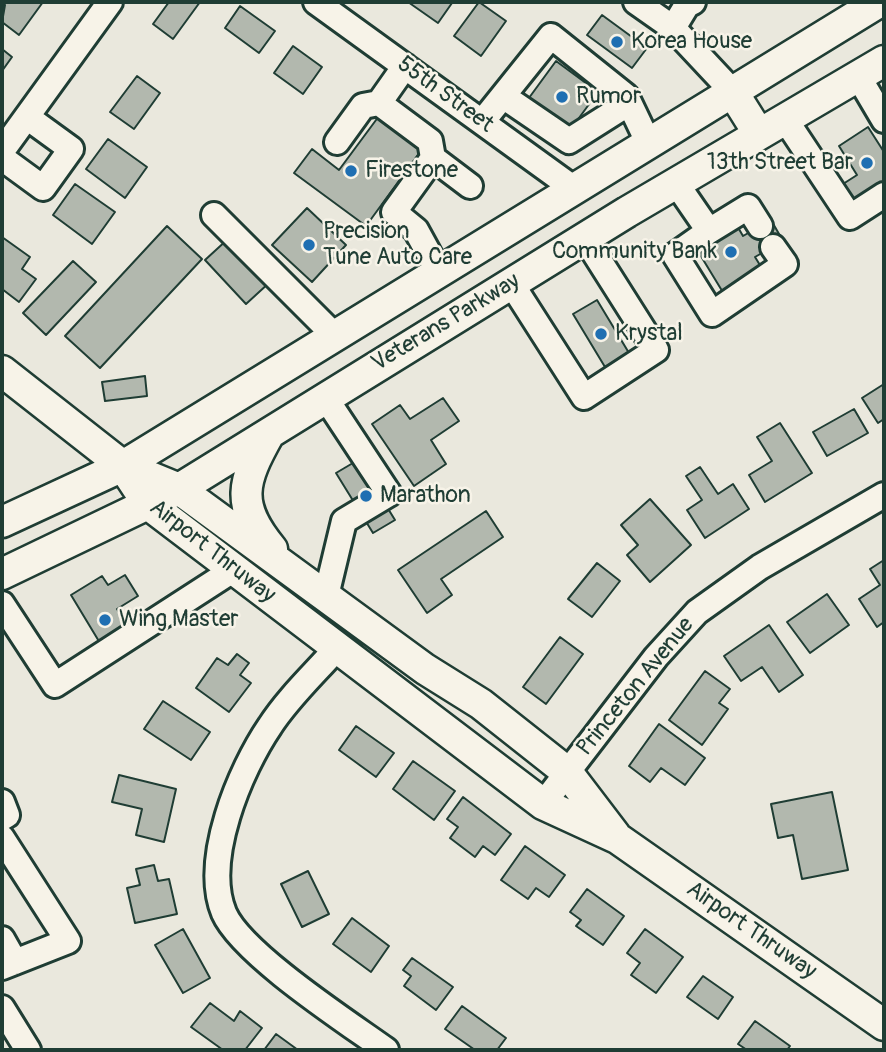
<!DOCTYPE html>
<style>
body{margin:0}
#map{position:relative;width:886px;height:1052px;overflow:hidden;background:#eae8dd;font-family:Pangolin,sans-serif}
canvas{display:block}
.frame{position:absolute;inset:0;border:4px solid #1f3d34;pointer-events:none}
</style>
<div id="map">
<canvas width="886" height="1052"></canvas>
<div class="frame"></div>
</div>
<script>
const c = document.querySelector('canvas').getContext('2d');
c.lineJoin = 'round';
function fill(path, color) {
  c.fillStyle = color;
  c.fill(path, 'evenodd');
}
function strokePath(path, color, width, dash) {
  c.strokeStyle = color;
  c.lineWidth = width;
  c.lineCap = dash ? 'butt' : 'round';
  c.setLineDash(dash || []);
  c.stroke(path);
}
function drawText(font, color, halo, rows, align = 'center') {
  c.font = font + ' Pangolin,sans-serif';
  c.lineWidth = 5;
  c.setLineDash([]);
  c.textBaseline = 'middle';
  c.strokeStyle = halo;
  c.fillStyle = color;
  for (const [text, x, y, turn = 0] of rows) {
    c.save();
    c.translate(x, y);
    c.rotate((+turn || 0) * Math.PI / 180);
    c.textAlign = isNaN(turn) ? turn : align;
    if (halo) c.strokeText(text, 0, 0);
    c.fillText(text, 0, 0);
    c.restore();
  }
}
const building = new Path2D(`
 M2,2H43L19,35L2,22L5,5Z
 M169,2H200L173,39L153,24Z
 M408,2H450L452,3L438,23Z
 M479,2L506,21L481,56L454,36Z
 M240,6L275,31L259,53L225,28Z
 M602,15L647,48L632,68L587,35Z
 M293,46L322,67L303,94L274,73Z
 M2,49L12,57L2,71Z
 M556,61L598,92L568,133L526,102Z
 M137,76L160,93L134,129L110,112Z
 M379,116L423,148L366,226L294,173L312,149L339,170Z
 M868,127L884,152V189L857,207L843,184L857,175L839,146Z
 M108,139L147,167L125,198L86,169Z
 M75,184L115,212L92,244L53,215Z
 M307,208L346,245L312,282L272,245Z
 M771,220L783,241L755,257L763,270L724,294L696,248L736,224L743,236Z
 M167,226L202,259L100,368L65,336Z
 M2,237L30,257L22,269L36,279L19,302L2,289Z
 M229,238L270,282L246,304L205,260Z
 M73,261L96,282L46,335L23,313Z
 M597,300L629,353L605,367L573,314Z
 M145,376L147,396L105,401L102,382Z
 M884,384V419L878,423L862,398Z
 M443,398L459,421L431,440L446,464L414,486L372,424L400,405L410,419Z
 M854,409L868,433L827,456L813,432Z
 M780,423L812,473L765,502L749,475L772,461L757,437Z
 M358,460L395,520L373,533L336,473Z
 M700,467L718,494L733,484L749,509L705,538L687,510L702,500L686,476Z
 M650,499L691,545L650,582L627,555L638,545L621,525Z
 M486,511L503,537L441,579L452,595L427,613L398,570Z
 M884,560V622L877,627L859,599L880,585L870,569Z
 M597,563L620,581L592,617L568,599Z
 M125,575L138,596L117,609L131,632L100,643L71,595L102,576L108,585Z
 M827,594L849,625L810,653L787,622Z
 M769,625L803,675L779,692L762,667L741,681L724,656Z
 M560,637L583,654L546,704L523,687Z
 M237,654L249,663L240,675L251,683L229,712L196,688L217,658L228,665Z
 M705,671L730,689L719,703L728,709L702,745L669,720Z
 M163,701L210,732L191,760L144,729Z
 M659,724L705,758L685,785L661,768L650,782L629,766Z
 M356,726L394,753L376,777L339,750Z
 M413,761L455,791L434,820L393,789Z
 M119,775L176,789L164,842L136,835L142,809L112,802Z
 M832,792L848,870L802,879L793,835L778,838L771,804Z
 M463,797L511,834L495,855L483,846L475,857L450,838L458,827L447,819Z
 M525,846L565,875L549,897L536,888L528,899L501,880Z
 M154,865L158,881L169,879L177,914L135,923L127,888L140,885L136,869Z
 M308,871L329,914L302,927L281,884Z
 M587,889L624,916L603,945L576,926L581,920L570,912Z
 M352,918L389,946L371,972L333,944Z
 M183,929L210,978L183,993L155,945Z
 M645,929L683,957L656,993L631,975L640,963L627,953Z
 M412,958L453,987L436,1010L404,986L411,976L403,970Z
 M703,976L733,997L718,1019L687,997Z
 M210,1003L234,1021L240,1011L262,1028L245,1050H223L191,1027Z
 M462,1006L506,1038L497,1050H475L445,1029Z
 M755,1021L790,1046L787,1050H747L738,1044Z
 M276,1034L298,1050H264Z`);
fill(building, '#b2b8ae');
strokePath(building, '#1f3d34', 2);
const minor = new Path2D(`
 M316,2L573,188
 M636,2L673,28L732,91
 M673,28L687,5L693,2
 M858,76L884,120
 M503,96L569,141L629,103
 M379,103L405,66
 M785,119L850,217L884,195
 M482,122L551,36L626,96L648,142
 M337,142L363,106L379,103L430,141L433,158L470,186
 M2,151L110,2
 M2,158L43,188L71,149L27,117
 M433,158L394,212L416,230L439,272
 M676,183L709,231L748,207L760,226
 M214,215L335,336
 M709,231L675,255L712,314L785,264L773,247
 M511,283L584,397L656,350L585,238
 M325,397L389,494L344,521L326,596
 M2,604L55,685L233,570
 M336,649C314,674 288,698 270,726C240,770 202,860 224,913C242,954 347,1022 386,1050
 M2,802L7,815L2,818
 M543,804L656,657L697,612L760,567L884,495
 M2,838L68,941L2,967
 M2,939L15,962
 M2,1008L28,1050`);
const major = new Path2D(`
 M732,91L759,134
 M2,371L123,466L179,489L425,669L481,704L567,772L615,835
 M269,434C242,482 235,504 272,549
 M123,466L148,504L543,804L617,838L884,1025
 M2,522L123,466L879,2
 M2,574L179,489L627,212L884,61`);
strokePath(minor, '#1f3d34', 30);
strokePath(major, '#1f3d34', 35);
strokePath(minor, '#f7f3e8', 24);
strokePath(major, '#f7f3e8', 30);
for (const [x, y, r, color] of [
 [617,42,7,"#1f6fb2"],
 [562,97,7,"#1f6fb2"],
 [867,163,7,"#1f6fb2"],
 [351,171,7,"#1f6fb2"],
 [309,245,7,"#1f6fb2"],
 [731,252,7,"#1f6fb2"],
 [601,334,7,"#1f6fb2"],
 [366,496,7,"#1f6fb2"],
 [105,620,7,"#1f6fb2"]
]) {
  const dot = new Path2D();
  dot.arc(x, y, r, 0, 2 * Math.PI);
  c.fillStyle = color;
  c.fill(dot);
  strokePath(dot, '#f7f3e8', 2.5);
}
drawText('23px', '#1f3d34', '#f7f3e8', [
 ["Korea House",631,42],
 ["Rumor",576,97],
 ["13th Street Bar",853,163,"right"],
 ["Firestone",365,171],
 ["Precision",323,232],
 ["Tune Auto Care",323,258],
 ["Community Bank",717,252,"right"],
 ["Krystal",615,334],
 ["Marathon",380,496],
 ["Wing Master",119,620]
], 'left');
drawText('23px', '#1f3d34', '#f7f3e8', [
 ["55th Street",445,95,36],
 ["Veterans Parkway",446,323,-31],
 ["Airport Thruway",212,552,38],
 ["Princeton Avenue",636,687,-51],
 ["Airport Thruway",751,931,35]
]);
</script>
